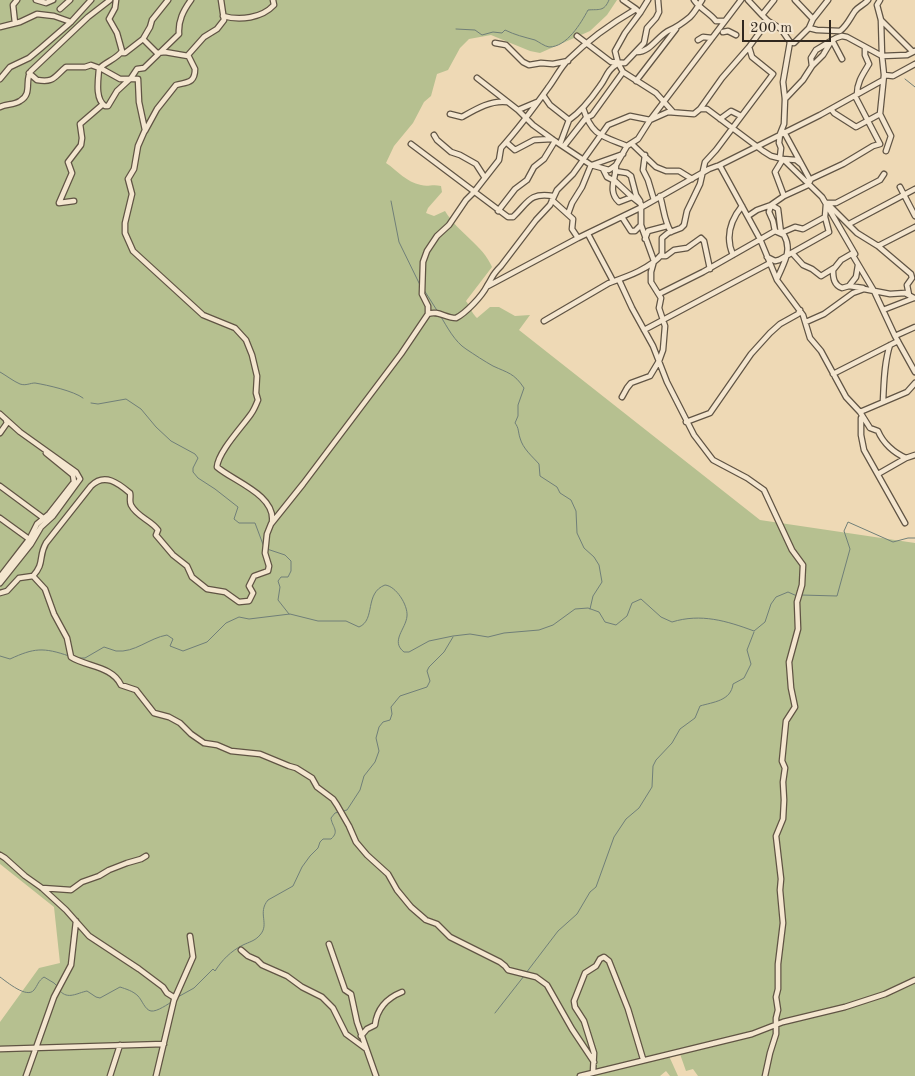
<!DOCTYPE html>
<style>
body{margin:0}
#map{position:relative;width:915px;height:1076px;overflow:hidden;background:#eed9b5;font-family:"Old Standard TT",serif}
canvas{display:block}
.scale{position:absolute;left:742px;top:20px;width:89px;height:22px;box-sizing:border-box;border:2px solid #31281f;border-top:0;padding-left:6px;font-size:15px;line-height:18px;white-space:nowrap;color:#31281f;-webkit-text-stroke:4px #f4e6cf;paint-order:stroke}
</style>
<div id="map">
<canvas width="915" height="1076"></canvas>
<div class="scale">200 m</div>
</div>
<script>
const c = document.querySelector('canvas').getContext('2d');
c.lineJoin = 'round';
function fill(path, color) {
  c.fillStyle = color;
  c.fill(path, 'evenodd');
}
function strokePath(path, color, width, dash) {
  c.strokeStyle = color;
  c.lineWidth = width;
  c.lineCap = dash ? 'butt' : 'round';
  c.setLineDash(dash || []);
  c.stroke(path);
}
fill(new Path2D(`
 M0,0H617L607,15L590,31L540,53L530,51L491,35L469,39L460,48L448,70L437,74L431,96L424,102L413,123L394,146L386,163C398,171 406,182 421,185C428,187 432,184 441,186L442,192L428,208L426,213L434,216L445,211C458,233 483,245 492,267L466,301C470,306 472,314 477,318L490,307H499L515,316L530,315L519,330L760,520L915,543V1076H698L693,1069L686,1071L680,1054L678,1053L669,1056L678,1076H670L666,1071L660,1076H0V1022L39,968L60,963L54,907L0,864Z`), '#b6c090');
strokePath(new Path2D(`
 M456,29L475,30L482,35L493,32L502,33L505,30C515,35 524,37 535,40C539,42 544,46 549,47C567,47 581,23 588,10C599,9 604,12 609,0
 M905,79L915,87
 M391,201L399,242L420,285
 M424,290L438,312
 M440,315C447,327 455,342 466,349C475,355 484,361 493,366C508,373 514,373 524,388L518,405V416L515,423C519,428 518,432 520,438C523,449 532,456 539,464L540,476L557,487L560,493L571,500L576,511L577,533L584,548L594,557L599,565L602,582L593,596L590,609
 M0,372C7,376 13,381 20,384C26,386 30,383 35,383C47,385 74,391 83,398
 M91,403L98,404L126,399L141,409L156,427L171,441L195,454L198,458L193,468V472L198,478L215,489L238,507L234,519L239,523H255L264,547
 M267,549L285,555L291,561V571L288,577H281L278,581L280,587L278,600L289,614
 M801,595L837,596L850,549L844,531L848,522L893,542L908,538H915
 M0,656L10,659C34,648 43,647 69,656
 M77,658H85L104,647C108,648 112,650 116,651C135,653 149,638 167,635L173,639L170,646L183,651L207,642L226,623L239,617L249,619L290,614L318,621H346L359,627C376,620 364,593 385,585C396,586 408,605 407,616C406,629 390,641 404,652H409L429,641L453,636L470,634L488,637L504,633L539,630L553,625L575,609L588,608L599,612L605,622L616,625L627,616L632,603L641,599L661,617L672,622C701,613 727,621 754,631L765,622L771,604L776,597L788,592L797,596
 M343,811L347,810L360,790L364,776L375,762L379,751L376,738L379,727L383,722L390,720L392,714L391,707L400,696L427,687L430,681L427,671L429,667L444,652L453,637
 M526,973L558,931L577,914L590,892L596,887L614,837L626,819L639,808L652,787L653,766L656,760L672,743L680,729L695,718L700,706C713,702 731,701 733,684L744,678L751,664L747,650L754,632
 M0,977C7,982 27,999 34,990C38,985 38,981 44,977L54,983L58,987
 M60,991C68,1000 77,993 87,991L96,997L100,998L120,987C126,989 133,991 138,996C142,1000 145,1010 151,1011C157,1012 168,1004 173,1001
 M176,998L194,988L213,969L215,971C222,960 231,951 243,945C249,942 255,941 260,935C270,924 257,913 268,900L293,886L302,867L310,856L318,848L320,842L323,839H331C340,831 332,827 331,818L335,813L339,812
 M495,1013L524,976`), '#707f78', 1);
const minor = new Path2D(`
 M36,0L46,3L53,0
 M116,0L115,8L109,19L117,33L122,51C117,59 105,62 99,69C98,81 95,99 105,106H108L117,91L131,78L137,69L144,68L179,34C178,21 183,11 191,0
 M623,0L636,9
 M648,0L640,13L625,33L615,51L618,63L623,72L656,93L673,112
 M694,0C700,9 709,12 716,21H724
 M748,0L762,15
 M880,0L877,5L881,20L882,56L884,75L880,114L891,136L886,151
 M60,9L70,0
 M223,16C240,21 262,18 274,5L273,0
 M813,19L828,0
 M881,20L913,52
 M768,21L781,29L790,42L783,82L785,99L784,124L780,134L779,143L781,148L780,157
 M15,23L13,5L17,0
 M0,27L20,22L37,14L54,16L71,22
 M809,28L817,30L840,31C847,26 850,18 855,11C859,6 864,5 868,0
 M723,32L728,31L736,35
 M577,36L611,62L625,63L644,43L647,28L656,18L659,12L658,0
 M143,39L150,27L152,20L168,0
 M698,40L703,37L712,38
 M790,42L794,43L809,28L813,19L795,0
 M495,43L506,45L523,62L529,65L541,63L553,64L568,61
 M637,52C651,52 658,35 670,30C677,27 684,22 690,17C695,12 698,6 702,0
 M121,53H125L143,39L157,53L165,52L188,56
 M812,66L823,55L832,40L842,59
 M29,73L37,80C54,83 54,77 66,67H85L91,65L102,69L120,79H138L139,102L145,130L138,146L134,169L128,179L132,194L125,223V233L133,251L203,315L235,328L246,340L252,355L257,376L256,393L258,400C256,405 254,410 251,414C242,427 218,452 217,467C233,481 276,495 272,522
 M884,75L893,76L915,64
 M477,78L518,110L533,125L555,141L591,165L609,170L616,165L627,146L638,139L650,120L741,0
 M0,79L10,67L29,58L41,48L71,22L91,0
 M636,81L676,29
 M857,94C857,82 863,74 869,64L865,55V47
 M543,95L550,105L569,120C582,111 591,99 600,86C607,77 606,71 617,64
 M785,99L803,80L812,66L811,58L816,50L836,38L842,36L847,37L882,56L907,55L915,51
 M0,107C6,104 14,105 20,101C33,94 24,80 31,71L88,17L110,0
 M583,108C592,136 602,136 627,146
 M700,109H707L763,151L771,156L783,159L822,197L855,254
 M831,109L834,113L856,127L880,114
 M518,110L537,102
 M450,114L462,117C476,109 491,100 507,102
 M720,119L731,111L741,116
 M145,131L157,109L176,85C186,82 195,84 195,69L188,55L204,37L217,29L224,20L221,0
 M784,132L809,178V182
 M434,135L437,140L451,152L460,155L476,164L485,178
 M507,143L515,150L534,140L552,139
 M411,144L508,217H513C528,203 529,192 553,196
 M560,144L569,120
 M632,144L656,167L666,171H679L692,179
 M564,146L586,118L592,115L623,72
 M645,155L643,170L648,180L654,200
 M592,165L623,154
 M616,165C616,179 607,191 619,202L632,197
 M718,166L820,115L883,80
 M603,169L607,177L615,181L632,197L641,204V225L654,261L651,272V282L661,298L659,308L665,326L663,350L659,361L650,376L631,383L627,388L622,397
 M615,171L627,173L631,176L636,195L640,201
 M900,187L915,216
 M660,196C664,209 664,221 671,232
 M784,196L808,185L811,179L843,164L873,146L880,144L855,96
 M552,200L573,219L572,229L578,238
 M74,201L59,203L72,173L68,162L81,145L82,138L80,124L102,105
 M827,203H836L880,180L884,174
 M829,205L857,233L878,246L911,274L912,278L907,285L909,295
 M498,211L515,189L527,180L534,167L544,159L555,141
 M568,214L572,203L582,187L591,165
 M748,216L757,210L771,205L784,196L775,172L783,159L796,160L801,164
 M622,217L631,231H635L641,225
 M849,224L915,189
 M775,231L773,221L769,212L771,205L778,209L781,233L795,227L803,229L825,217
 M588,234L613,281
 M645,239L648,231L667,226
 M878,246L915,227
 M853,253L841,260L833,270C833,278 834,285 842,288L849,286L863,288
 M793,254L803,265L812,269L821,276L834,268
 M852,254L874,291L895,336L915,372
 M733,255C725,237 730,221 742,206
 M661,256H666L674,250L687,248L701,238L704,241L710,269
 M767,257L775,261L779,260L829,232L825,217L826,204
 M619,280L632,308L653,346L667,382L694,435L713,460L747,478L764,490L792,550L803,565L802,585L797,602L798,629L789,662L791,688L795,707L786,721L782,761L785,768L783,782L784,800L783,819L776,836L781,879L780,890L783,923L778,964V989L776,997L778,1010L776,1018V1034L770,1053L765,1076
 M488,286L578,238L642,207L709,169L717,166H720L760,239L777,280L803,315L810,338L821,351L846,397L860,412L870,428L878,431C883,443 894,453 906,458L915,455
 M849,286L856,277L858,265
 M659,294L703,272L775,231L784,235C793,251 783,264 777,279
 M883,310L914,298
 M428,314V306L422,294L423,262L427,251L437,236L449,225L466,200L474,192L499,160L501,148C518,129 533,109 548,88C555,79 560,68 568,60C588,40 612,23 636,9L640,13
 M544,321L609,283C626,277 650,269 662,254V238L668,233L681,228L684,225L687,211L700,184L705,162L716,150L773,74L752,57L749,47L768,21L762,15L774,0
 M806,322L824,314L853,293L864,289L890,294L905,293L914,298
 M644,330L770,263
 M895,336L915,327
 M833,374L898,341
 M883,401C884,383 884,363 890,345
 M860,412L907,392L915,383
 M0,414L20,432L76,472L80,479L53,516L41,527L31,544L0,583
 M861,418V435L864,450L905,523
 M686,422L710,413L751,354L770,333L780,324L798,314L800,310
 M0,433L7,423L6,420
 M878,474L906,458
 M0,486L46,520
 M0,518L29,539
 M33,576L45,589L54,614L67,638L71,657C87,667 112,666 121,685L136,690L154,713L169,717L180,723L191,734L204,743L217,745L231,751L260,754L289,766L296,768L312,778L317,787L333,799L337,805L349,826L356,842L367,855L388,874L397,890L411,907L426,920L437,924L450,937L500,962L505,966L508,970L536,977L547,985L572,1029L594,1062
 M0,577L30,538L37,524L49,514L74,482L73,475L46,453
 M0,593L7,591L19,578L33,576C45,563 38,557 46,543L91,486C105,472 119,484 130,493C131,497 129,501 131,505C137,517 151,520 158,530L156,535L173,555L187,566L192,577L207,589L225,592L239,602L249,601L253,593L249,586L254,576L268,571L269,566L265,553L267,534L271,524L303,484L401,354L428,314C438,310 445,318 456,318C466,313 482,296 487,286C494,275 491,276 501,266L536,220L550,205L557,190L573,174L608,125L630,116L650,120L668,112L694,114L700,109L722,78L749,47
 M0,855L5,858L25,876L42,888L66,910L89,936L139,969L163,987L167,993L175,998
 M42,888L71,890L82,882L99,876L109,870L127,863L141,859L146,856
 M329,944L345,990L351,994L357,1022L376,1076
 M241,950L248,956L257,960L262,965L287,976L302,987L322,997L333,1008L346,1034L365,1048
 M361,1036L367,1029L375,1025C377,1008 387,998 402,992
 M0,1049L164,1044
 M593,1072L594,1053L584,1021L575,1007L574,1001L585,973L596,966L600,959L604,957L609,961L628,1009L643,1059
 M26,1076L54,997L71,965L76,921
 M110,1076L120,1045
 M156,1076L174,1000L193,957L190,936
 M580,1076L752,1034L783,1022L845,1007L885,994L915,980`);
strokePath(minor, '#605444', 7);
strokePath(minor, '#f4e6cf', 4.5);
</script>
